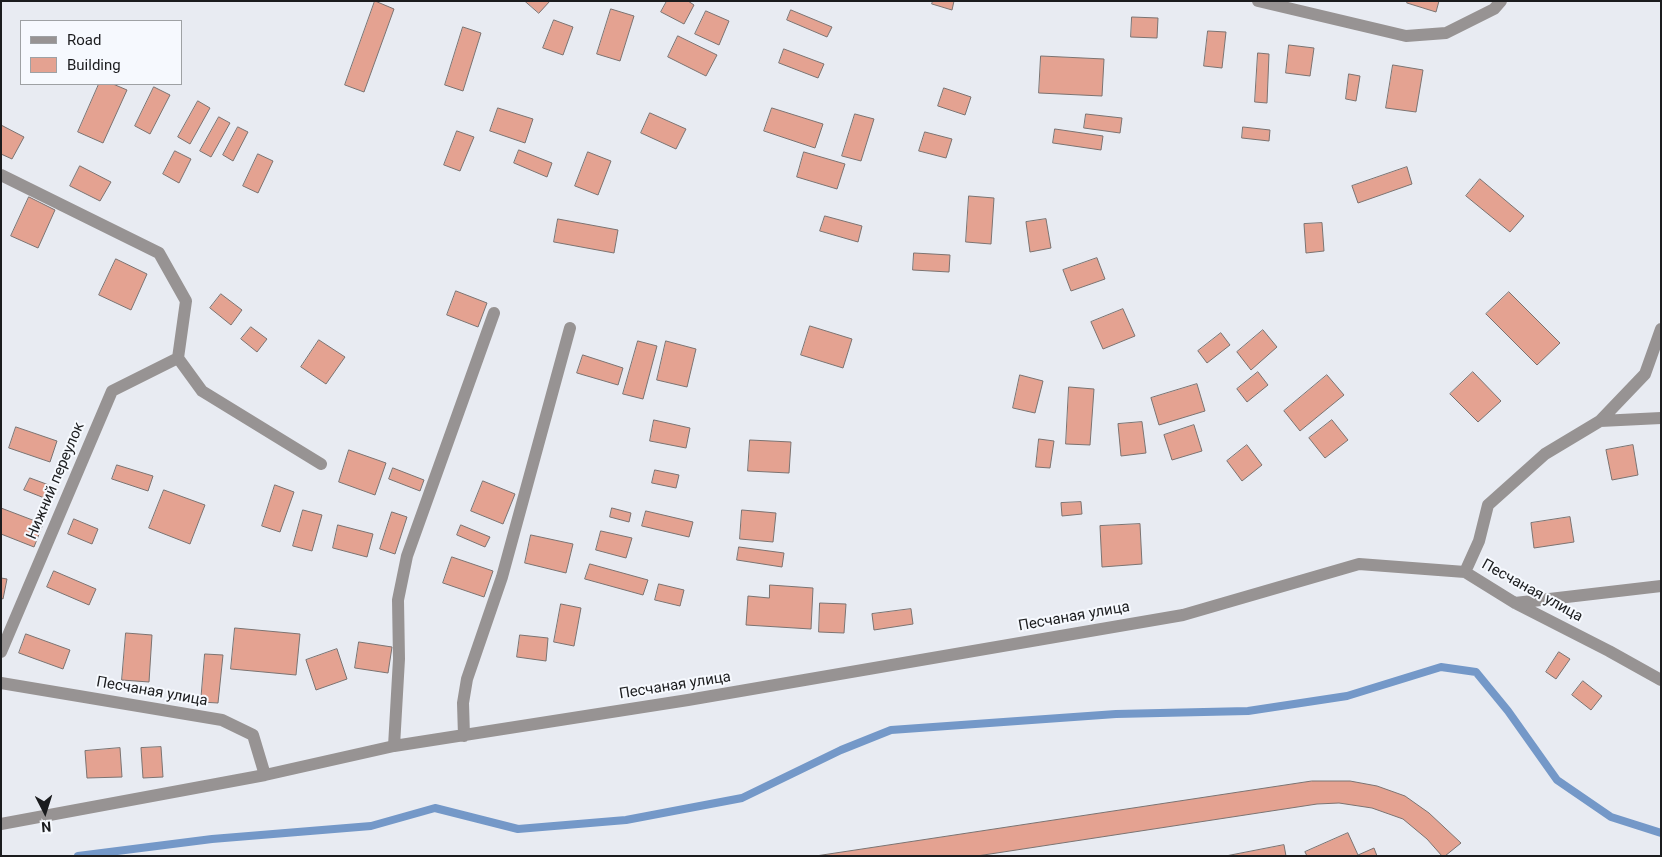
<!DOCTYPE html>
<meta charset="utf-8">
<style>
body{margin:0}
#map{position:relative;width:1662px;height:857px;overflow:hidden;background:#e8ebf2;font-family:Roboto,sans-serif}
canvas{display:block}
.frame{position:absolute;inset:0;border:2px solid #1b1c1e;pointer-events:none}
.legend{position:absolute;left:20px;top:20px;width:162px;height:65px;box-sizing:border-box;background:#f6f9fe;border:1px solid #9ea1a4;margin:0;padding:6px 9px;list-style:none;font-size:15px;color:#1b1c1e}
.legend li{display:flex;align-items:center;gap:10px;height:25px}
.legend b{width:25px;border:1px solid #9ea1a4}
.north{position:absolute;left:20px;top:787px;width:50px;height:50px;-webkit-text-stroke:4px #f6f9fe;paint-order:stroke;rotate:175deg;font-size:14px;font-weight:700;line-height:20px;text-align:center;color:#1b1c1e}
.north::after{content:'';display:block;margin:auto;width:18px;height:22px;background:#1b1c1e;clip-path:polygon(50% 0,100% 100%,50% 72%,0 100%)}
</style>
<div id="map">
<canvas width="1662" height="857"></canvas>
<div class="frame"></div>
<ul class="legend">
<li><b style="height:6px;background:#979393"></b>Road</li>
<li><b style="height:14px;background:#e4a291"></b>Building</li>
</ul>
<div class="north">N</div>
</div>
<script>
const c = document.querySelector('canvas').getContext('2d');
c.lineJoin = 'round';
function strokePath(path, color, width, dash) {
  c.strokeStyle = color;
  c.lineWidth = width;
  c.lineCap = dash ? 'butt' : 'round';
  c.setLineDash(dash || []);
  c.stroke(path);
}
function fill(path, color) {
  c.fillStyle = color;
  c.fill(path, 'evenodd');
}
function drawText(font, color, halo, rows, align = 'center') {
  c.font = font + ' Roboto,sans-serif';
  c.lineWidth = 4;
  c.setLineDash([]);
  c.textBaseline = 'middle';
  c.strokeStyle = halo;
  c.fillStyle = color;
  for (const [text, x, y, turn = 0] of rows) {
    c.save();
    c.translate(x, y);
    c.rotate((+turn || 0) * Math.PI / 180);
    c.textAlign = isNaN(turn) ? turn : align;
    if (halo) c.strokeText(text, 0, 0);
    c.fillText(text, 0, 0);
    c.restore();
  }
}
strokePath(new Path2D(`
 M78,856L212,839L371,826L435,808L518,829L626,820L742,798L841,750L891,730L1116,714L1248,711L1347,696L1441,667L1476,672L1508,711L1557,780L1611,817L1661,833`), '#7498c8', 8);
const building = new Path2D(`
 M375,1L394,9L364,92L345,85Z
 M525,1H550L539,13Z
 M667,1H688L694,5L684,24L661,12Z
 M933,1H954L952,10L932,4Z
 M1408,1H1439L1436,12L1407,3Z
 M611,9L634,16L620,61L597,54Z
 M791,10L832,27L827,37L787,20Z
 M706,11L729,21L719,45L695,34Z
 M1132,17L1158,18L1157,38L1131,37Z
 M554,20L573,27L563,55L543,48Z
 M463,27L481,33L463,91L445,85Z
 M1208,31L1226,32L1222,68L1204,66Z
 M678,36L717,55L706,76L668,57Z
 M1289,45L1314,48L1310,76L1286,73Z
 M784,49L824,64L818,78L779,63Z
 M1258,53L1269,54L1267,103L1255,102Z
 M1041,56L1104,59L1102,96L1039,93Z
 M1393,65L1423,70L1416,112L1386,108Z
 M1349,74L1360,76L1356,101L1346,99Z
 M99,84H113L127,90L103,143L78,132Z
 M154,87L170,95L150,134L135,126Z
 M944,88L971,97L965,115L938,106Z
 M198,101L210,108L190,144L178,137Z
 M498,108L533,119L525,143L490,131Z
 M772,108L823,124L815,148L764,131Z
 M650,113L686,129L676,149L641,133Z
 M855,114L874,119L861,161L842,156Z
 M1086,114L1122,118L1120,133L1084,128Z
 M219,117L230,123L211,157L200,151Z
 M1,125L24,137L12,159L1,154Z
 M238,127L248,132L233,161L223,155Z
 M1243,127L1270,130L1269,141L1242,138Z
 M1055,129L1103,136L1101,150L1053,143Z
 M457,131L474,137L460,171L444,165Z
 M925,132L952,139L946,158L919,151Z
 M519,150L552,163L547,177L514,163Z
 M175,151L191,159L179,183L163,174Z
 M588,152L611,161L598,195L575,186Z
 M804,152L845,164L837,189L797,177Z
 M258,154L273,161L258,193L243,186Z
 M80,166L111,182L100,201L70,186Z
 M1407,167L1412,184L1358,203L1352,186Z
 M1480,179L1524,216L1510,232L1466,196Z
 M969,196L994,198L991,244L966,242Z
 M29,197L55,210L38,248L11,236Z
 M825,216L862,226L858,242L820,231Z
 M558,219L618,230L614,253L554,242Z
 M1046,219L1051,248L1030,252L1026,222Z
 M1322,223L1324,251L1306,253L1304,224Z
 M914,253L950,255L949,272L913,270Z
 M1097,258L1105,279L1071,291L1063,270Z
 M116,259L147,274L131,310L99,295Z
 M456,291L487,303L478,327L447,315Z
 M1509,292L1560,343L1537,365L1486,314Z
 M221,294L242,310L231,325L210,308Z
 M1123,309L1135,336L1103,349L1091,322Z
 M810,326L852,339L843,368L801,355Z
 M251,327L267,339L257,352L241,339Z
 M1263,330L1277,347L1251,370L1237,352Z
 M1221,333L1230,345L1207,363L1198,351Z
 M319,340L345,357L326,384L301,367Z
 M638,341L657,346L643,399L623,394Z
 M666,341L696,349L687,387L657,380Z
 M583,355L623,368L618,385L577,373Z
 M1258,372L1268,385L1247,402L1237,389Z
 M1473,372L1501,401L1478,422L1450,394Z
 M1020,375L1043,381L1035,413L1013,408Z
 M1327,375L1344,395L1300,431L1284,411Z
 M1197,384L1205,411L1159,425L1151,398Z
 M1069,387L1094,389L1090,445L1066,444Z
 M654,420L690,428L686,448L650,441Z
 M1332,420L1348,440L1325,458L1309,438Z
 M1142,422L1146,453L1121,456L1118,424Z
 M1194,425L1202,451L1172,460L1164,435Z
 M16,427L57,441L50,462L9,448Z
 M1039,439L1054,441L1050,468L1036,467Z
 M750,440L791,442L789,473L748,471Z
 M1247,445L1262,465L1242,481L1227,461Z
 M1633,445L1638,475L1612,480L1606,450Z
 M349,450L386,463L375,495L339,482Z
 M117,465L153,476L148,491L112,479Z
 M393,468L424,480L420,491L389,479Z
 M655,470L679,475L676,488L652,483Z
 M30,478L57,488L52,501L24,490Z
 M483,481L515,494L503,524L471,511Z
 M275,485L294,492L280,532L262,526Z
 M164,490L205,505L190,544L149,528Z
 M1081,502L1082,514L1062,516L1061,503Z
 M1,508L43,524L34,547L1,534Z
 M612,508L631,513L629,522L610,517Z
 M303,510L322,515L312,551L293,546Z
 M742,510L776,513L773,542L740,539Z
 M646,511L693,522L689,537L642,526Z
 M392,512L407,517L395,554L380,549Z
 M1570,517L1574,542L1534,548L1531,523Z
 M74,519L98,529L92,544L68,534Z
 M1140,524L1142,564L1102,567L1100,526Z
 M338,525L373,534L367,557L333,548Z
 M461,525L490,537L485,547L457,535Z
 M601,531L632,538L626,558L596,550Z
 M531,535L573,544L566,573L525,563Z
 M739,547L784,553L782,567L737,560Z
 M452,557L493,571L484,597L443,583Z
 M590,564L648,580L643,595L585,579Z
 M54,571L96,589L89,605L47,587Z
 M1,578L7,579L3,599L1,598Z
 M659,584L684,590L680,606L655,600Z
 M770,585L813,588L811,629L746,625L748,596L769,598Z
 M820,603L846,604L844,633L819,632Z
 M561,604L581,608L574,646L554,642Z
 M911,609L913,624L874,630L872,614Z
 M235,628L300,634L296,675L231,669Z
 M126,633L152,635L149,682L122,680Z
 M26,634L70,650L63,669L19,653Z
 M520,635L548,638L546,661L517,657Z
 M359,642L392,647L388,673L355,668Z
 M337,649L347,679L316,690L306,660Z
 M1559,652L1570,659L1556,679L1546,672Z
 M205,654L223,655L218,703L201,702Z
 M1583,681L1602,696L1591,710L1572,695Z
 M161,747L163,777L143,778L141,748Z
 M120,748L122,777L87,778L85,751Z
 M1312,781H1350L1377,786L1405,796L1429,813L1461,843L1445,856H1442L1427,839L1403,819L1372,808L1339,803L1317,804L977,856H816Z
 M1348,833L1358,855L1374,848L1377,856H1307L1305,852Z
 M1284,845L1286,856H1226Z`);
fill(building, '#e4a291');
strokePath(building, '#7b7371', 1);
strokePath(new Path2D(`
 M1258,1L1406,36L1446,33L1494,9L1501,1
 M1,175L159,253L186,301L178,358L112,391L1,652
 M178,358L202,391L321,464
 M1600,421L1645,374L1661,329
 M1465,572L1479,541L1488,505L1545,454L1600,421L1661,418
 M1515,603L1661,586
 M1,683L222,720L253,735L265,775
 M464,736L463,703L467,679L502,577L570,328
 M394,746L399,659L398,600L407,556L494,313
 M1,824L265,775L394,746L688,700L1183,615L1359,564L1465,572L1515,603L1609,651L1661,680`), '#979393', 12);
drawText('15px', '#1b1c1e', '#f6f9fe', [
 ["Нижний переулок",56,481,-67],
 ["Песчаная улица",1532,591,29],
 ["Песчаная улица",1074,617,-10],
 ["Песчаная улица",675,686,-9],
 ["Песчаная улица",152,692,10]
]);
</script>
